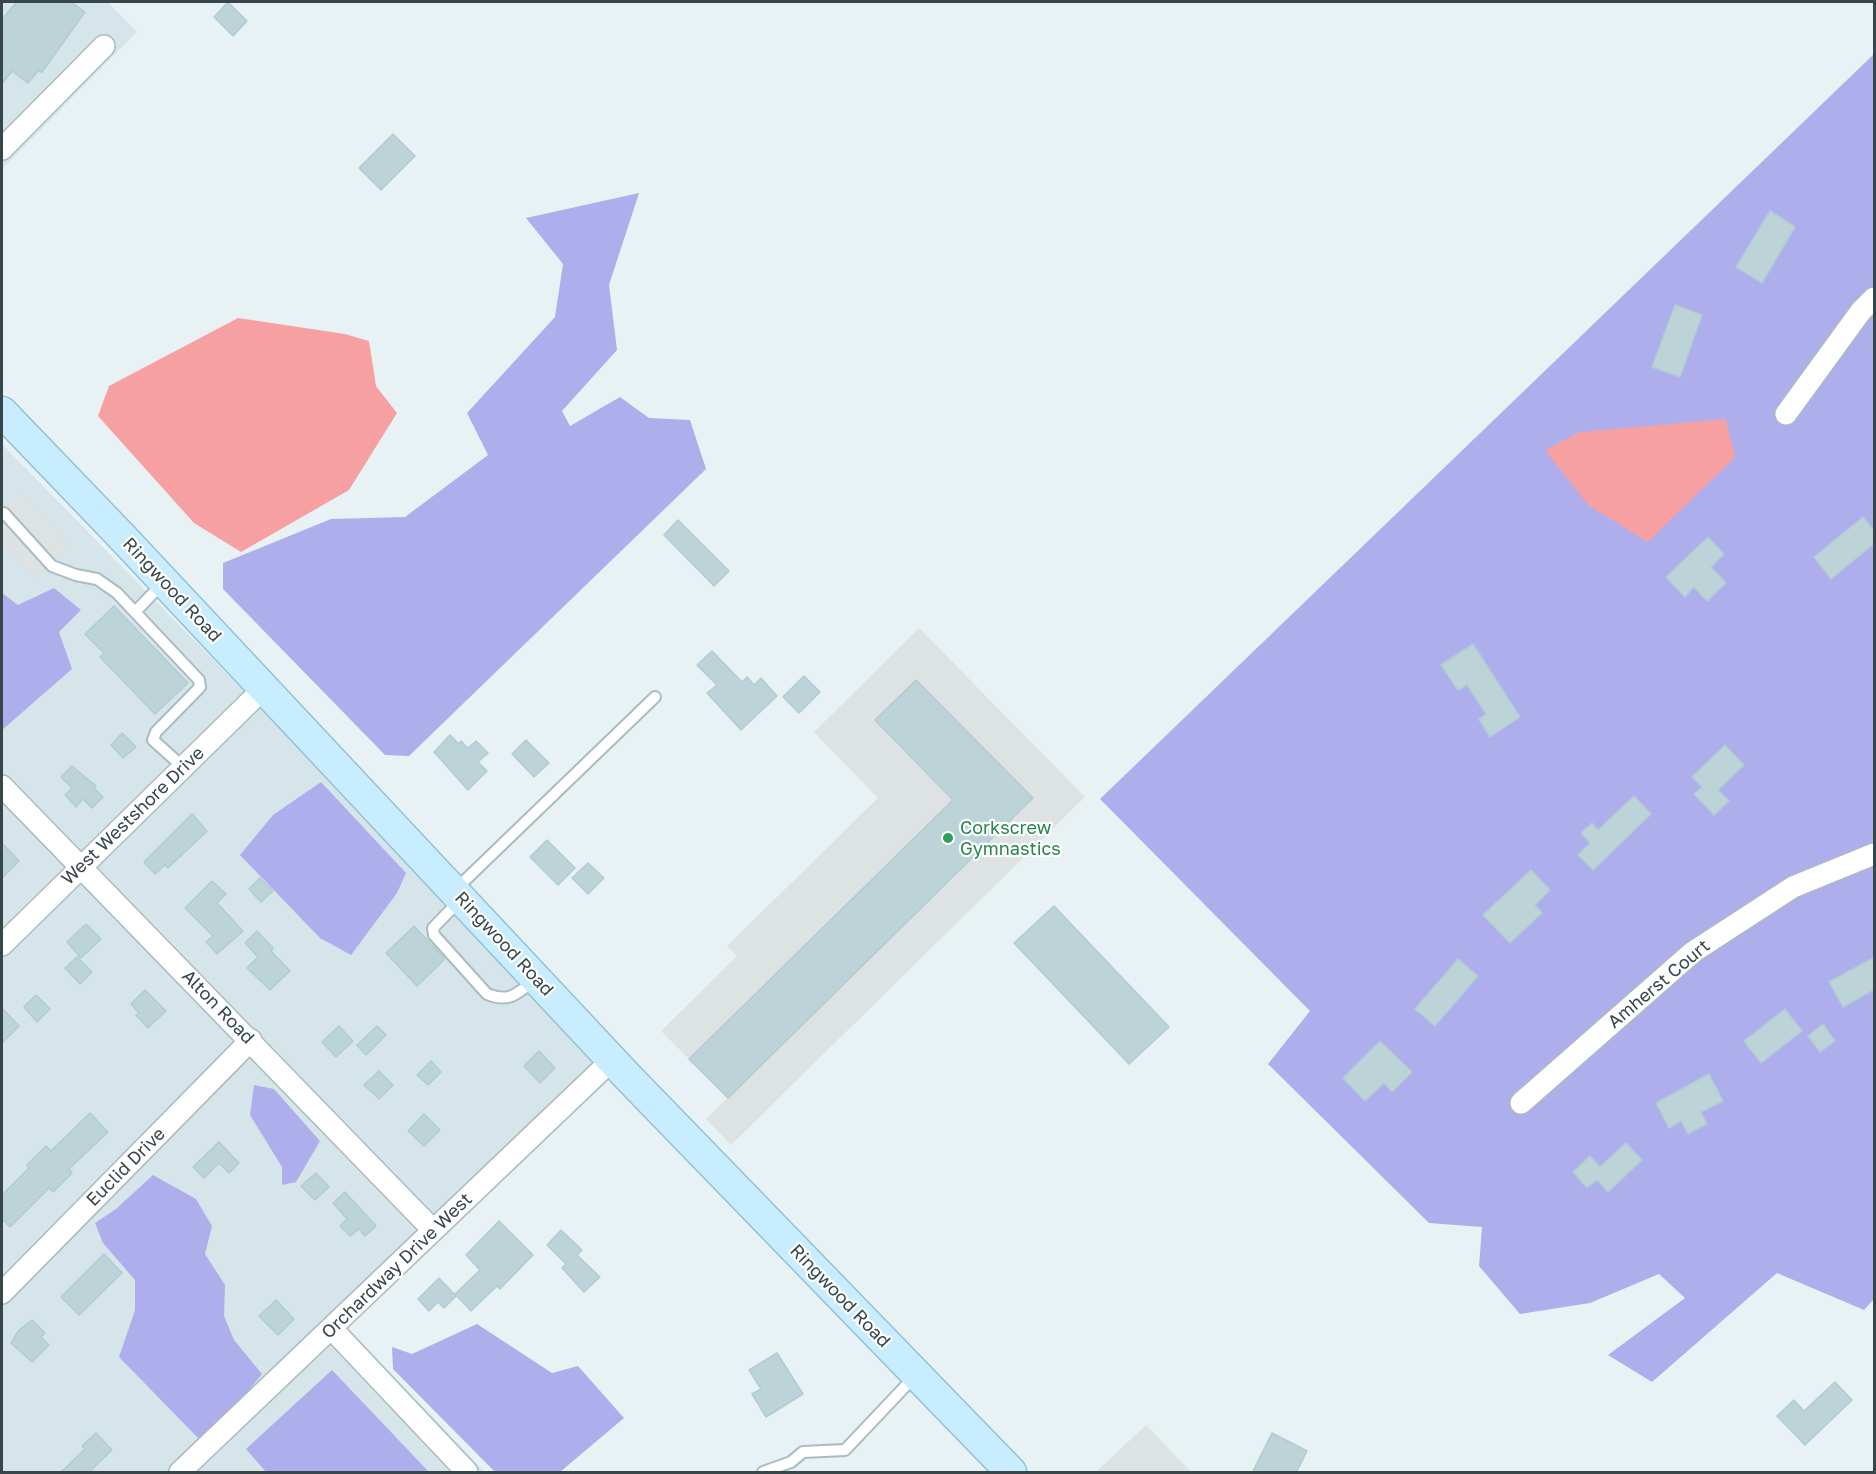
<!DOCTYPE html>
<style>
body{margin:0}
#map{position:relative;width:1876px;height:1474px;overflow:hidden;background:#e8f2f5;font-family:"Golos Text",sans-serif}
canvas{display:block}
.frame{position:absolute;inset:0;border:3px solid #364649;pointer-events:none}
</style>
<div id="map">
<canvas width="1876" height="1474"></canvas>
<div class="frame"></div>
</div>
<script>
const c = document.querySelector('canvas').getContext('2d');
c.lineJoin = 'round';
function fill(path, color) {
  c.fillStyle = color;
  c.fill(path, 'evenodd');
}
function strokePath(path, color, width, dash) {
  c.strokeStyle = color;
  c.lineWidth = width;
  c.lineCap = dash ? 'butt' : 'round';
  c.setLineDash(dash || []);
  c.stroke(path);
}
function drawText(font, color, halo, rows, align = 'center') {
  c.font = font + ' "Golos Text",sans-serif';
  c.lineWidth = 4.5;
  c.setLineDash([]);
  c.textBaseline = 'middle';
  c.strokeStyle = halo;
  c.fillStyle = color;
  for (const [text, x, y, turn = 0] of rows) {
    c.save();
    c.translate(x, y);
    c.rotate((+turn || 0) * Math.PI / 180);
    c.textAlign = isNaN(turn) ? turn : align;
    if (halo) c.strokeText(text, 0, 0);
    c.fillText(text, 0, 0);
    c.restore();
  }
}
fill(new Path2D(`
 M2,2H108L137,32L2,169Z
 M2,444L601,1056L334,1313L485,1472H2Z`), '#d6e5ea');
fill(new Path2D(`
 M1874,54V1299L1864,1310L1777,1273L1652,1382L1608,1355L1685,1298L1659,1274L1590,1303L1520,1314L1479,1266L1482,1227L1429,1223L1268,1064L1310,1011L1100,799Z
 M639,193L609,285L617,350L562,411L570,426L620,397L649,418L690,420L706,469L409,756L385,755L223,589V563L331,519L405,517L488,455L467,413L555,317L563,264L526,218Z
 M54,588L81,610L59,632L72,669L2,730V593L18,605Z
 M321,782L406,873L397,893L351,955L320,938L240,855L273,815Z
 M254,1085L274,1089L320,1141L296,1182L282,1185V1167L250,1115Z
 M153,1175L196,1199L212,1226L205,1254L225,1285L224,1316L234,1340L262,1374L240,1401L199,1439L119,1357L135,1310V1280L103,1243L95,1223L116,1209Z
 M477,1324L552,1373L578,1366L624,1418L560,1472H495L393,1369L392,1347L412,1354Z
 M332,1370L429,1472H266L246,1449Z`), '#afaeed');
fill(new Path2D(`
 M22,493L71,545L35,578L2,542V513Z
 M919,628L1085,797L731,1145L706,1119L1033,799L916,680L875,720L953,800L689,1059L661,1031L737,956L727,946L878,798L814,732Z
 M1146,1425L1191,1472H1096Z`), '#dde2e3');
fill(new Path2D(`
 M238,318L345,334L369,341L376,386L397,413L349,490L241,552L194,523L98,416L109,386Z
 M1726,419L1735,457L1648,542L1588,505L1545,450L1580,432Z`), '#f6a0a2');
const building = new Path2D(`
 M17,2H71L85,12L42,72L38,71L28,83L12,71L2,84V19Z
 M228,2L247,21L233,36L214,17Z
 M393,134L415,156L381,190L359,168Z
 M1770,211L1795,227L1762,283L1736,267Z
 M1675,305L1702,315L1680,377L1652,367Z
 M1863,517L1875,532V543L1831,579L1814,557Z
 M678,520L729,571L714,586L664,535Z
 M1708,537L1724,554L1711,567L1726,583L1707,601L1694,587L1685,597L1666,577Z
 M114,606L188,683L155,714L100,657L104,653L85,634Z
 M1473,644L1520,717L1490,737L1479,719L1486,714L1467,685L1458,690L1441,665Z
 M712,651L742,682L747,677L754,685L761,678L777,696L741,730L707,693L717,685L697,665Z
 M804,676L820,692L799,713L783,697Z
 M916,680L1033,798L728,1098L689,1059L953,800L875,720Z
 M122,733L136,747L123,758L111,745Z
 M450,735L459,744L461,741L468,748L476,741L488,753L478,762L487,771L468,790L434,752Z
 M526,740L549,763L534,777L512,754Z
 M1725,745L1744,765L1718,790L1729,801L1714,815L1694,794L1702,787L1692,777Z
 M72,766L96,786L94,788L103,797L92,808L83,799L76,807L65,795L72,788L61,777Z
 M1634,796L1651,814L1593,870L1578,855L1590,843L1581,833L1592,823L1598,830Z
 M192,814L207,831L168,868L165,865L155,874L144,862Z
 M547,840L575,868L558,885L530,857Z
 M2,843L19,861L2,878Z
 M588,863L604,878L588,894L572,878Z
 M1531,870L1550,890L1535,905L1542,913L1510,943L1483,915Z
 M260,878L273,891L261,902L249,889Z
 M212,881L226,894L217,903L243,931L217,954L206,942L213,936L185,908Z
 M1054,906L1169,1027L1129,1064L1014,943Z
 M86,924L101,939L81,958L67,942Z
 M414,926L445,959L417,986L386,953Z
 M257,931L273,948L271,951L290,971L270,990L247,968L258,957L245,943Z
 M77,957L92,972L80,984L65,968Z
 M1875,957V989L1843,1007L1829,982Z
 M1458,959L1478,976L1435,1026L1415,1009Z
 M145,990L166,1011L148,1028L136,1015L139,1013L131,1004Z
 M36,995L50,1009L37,1022L24,1007Z
 M2,1008L19,1026L2,1043Z
 M1785,1009L1802,1031L1761,1063L1744,1041Z
 M1823,1024L1835,1041L1820,1052L1808,1036Z
 M339,1026L353,1041L336,1057L322,1042Z
 M377,1026L386,1035L366,1055L357,1045Z
 M1380,1041L1412,1072L1392,1092L1384,1083L1365,1101L1343,1078Z
 M539,1051L555,1068L540,1083L524,1066Z
 M431,1061L441,1072L428,1085L417,1075Z
 M379,1071L393,1085L379,1099L364,1085Z
 M1709,1074L1723,1101L1701,1112L1707,1124L1688,1134L1681,1121L1669,1128L1656,1103Z
 M90,1113L108,1132L69,1169L72,1173L53,1192L49,1188L10,1227L2,1219V1195L29,1168L27,1165L46,1146L51,1151Z
 M424,1114L440,1130L424,1146L408,1131Z
 M219,1142L239,1163L229,1173L219,1163L204,1178L193,1167Z
 M1626,1143L1642,1160L1608,1192L1597,1180L1587,1188L1573,1172L1590,1156L1600,1167Z
 M316,1173L329,1187L315,1200L301,1186Z
 M345,1192L376,1226L365,1236L359,1229L350,1236L340,1226L347,1219L333,1203Z
 M499,1221L533,1255L500,1289L497,1286L471,1311L455,1294L480,1270L466,1255Z
 M561,1230L582,1250L577,1255L600,1277L584,1292L562,1268L566,1264L547,1245Z
 M104,1254L122,1273L79,1315L61,1297Z
 M439,1278L456,1296L444,1308L438,1302L429,1311L418,1299Z
 M276,1300L294,1319L278,1335L259,1316Z
 M32,1320L45,1333L41,1337L49,1345L32,1362L11,1343L19,1330Z
 M777,1353L803,1394L766,1417L752,1394L761,1389L749,1370Z
 M1835,1382L1852,1400L1805,1445L1777,1416L1794,1400L1804,1411Z
 M96,1433L112,1450L88,1473H60L85,1449L82,1446Z
 M1272,1433L1307,1451L1296,1473H1252Z`);
fill(building, '#bcd3d8');
strokePath(building, '#afcdd3', 1.5);
const lane = new Path2D(`
 M4,513L52,566L76,575L97,579L117,593L199,680L200,687L156,732L153,740L183,767
 M135,612L162,584
 M456,889L655,697
 M460,900L433,928L434,935L487,994C510,1003 516,994 534,981
 M763,1472L791,1462L803,1452L845,1450L916,1375`);
const street = new Path2D(`
 M2,149L104,46
 M1786,414L1861,311L1874,298
 M2,786L433,1230
 M2,945L264,688
 M1521,1103L1693,952L1793,887L1874,854
 M2,1293L251,1040
 M332,1329L467,1472
 M180,1472L613,1059`);
const secondary = new Path2D(`
 M2,412L125,540L627,1076L1011,1472`);
strokePath(lane, '#aabcc2', 14);
strokePath(street, '#aabcc2', 24);
strokePath(secondary, '#92c1d5', 33);
strokePath(lane, '#fff', 10);
strokePath(street, '#fff', 21);
strokePath(secondary, '#c8edff', 30);
for (const [x, y, r, color] of [
 [948,838,6,"#2e9e5b"]
]) {
  const dot = new Path2D();
  dot.arc(x, y, r, 0, 2 * Math.PI);
  c.fillStyle = color;
  c.fill(dot);
  strokePath(dot, '#fff', 2);
}
drawText('18px', '#364649', '#fff', [
 ["Ringwood Road",172,590,47],
 ["West Westshore Drive",133,816,-44],
 ["Ringwood Road",504,944,47],
 ["Amherst Court",1659,984,-40],
 ["Alton Road",218,1007,46],
 ["Euclid Drive",126,1167,-45],
 ["Orchardway Drive West",397,1266,-44],
 ["Ringwood Road",840,1296,46]
]);
drawText('18px', '#27864d', '#fff', [
 ["Corkscrew",960,828],
 ["Gymnastics",960,849]
], 'left');
</script>
